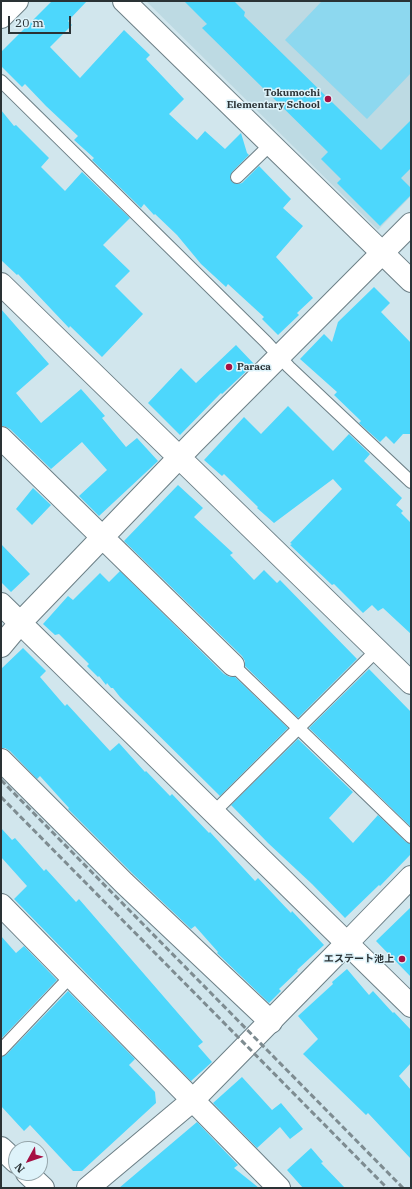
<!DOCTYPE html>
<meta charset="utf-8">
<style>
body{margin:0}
#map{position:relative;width:412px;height:1189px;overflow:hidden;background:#d1e6ed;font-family:"IBM Plex Serif",serif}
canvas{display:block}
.frame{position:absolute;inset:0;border:2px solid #2a3235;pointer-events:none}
.north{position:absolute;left:8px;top:1141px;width:40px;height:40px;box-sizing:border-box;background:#def3fa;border:1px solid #96a6ab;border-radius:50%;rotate:230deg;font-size:11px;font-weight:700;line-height:16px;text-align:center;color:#2a3235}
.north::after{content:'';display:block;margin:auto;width:14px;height:18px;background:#a61044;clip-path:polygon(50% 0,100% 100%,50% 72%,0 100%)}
.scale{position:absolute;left:8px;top:16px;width:63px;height:18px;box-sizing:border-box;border:2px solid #2a3235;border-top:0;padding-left:5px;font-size:12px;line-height:14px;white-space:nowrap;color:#2a3235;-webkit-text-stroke:3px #def3fa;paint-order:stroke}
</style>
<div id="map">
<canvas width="412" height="1189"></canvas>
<div class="frame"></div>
<div class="north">N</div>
<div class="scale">20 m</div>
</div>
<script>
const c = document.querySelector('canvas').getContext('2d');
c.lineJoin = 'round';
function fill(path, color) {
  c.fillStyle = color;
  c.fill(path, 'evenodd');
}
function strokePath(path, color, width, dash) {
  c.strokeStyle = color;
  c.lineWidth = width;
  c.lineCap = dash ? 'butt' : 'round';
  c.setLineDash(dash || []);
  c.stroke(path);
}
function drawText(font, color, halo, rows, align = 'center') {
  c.font = font + ' "IBM Plex Serif","Noto Sans JP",serif';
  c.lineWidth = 3;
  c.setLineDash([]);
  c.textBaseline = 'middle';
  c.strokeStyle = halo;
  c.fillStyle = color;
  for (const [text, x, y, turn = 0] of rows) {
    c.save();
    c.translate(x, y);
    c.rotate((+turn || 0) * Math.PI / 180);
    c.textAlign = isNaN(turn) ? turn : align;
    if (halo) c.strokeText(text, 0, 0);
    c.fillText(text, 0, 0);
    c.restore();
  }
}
fill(new Path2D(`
 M146,1H411V196L378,230Z`), '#bddae3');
fill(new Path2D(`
 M322,1H411V73L367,119L285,40Z`), '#8dd8ef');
fill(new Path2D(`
 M52,1H87L68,21L72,25L50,47L80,78L124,30L150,55L146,59L184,99L169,114L197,140L205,131L225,149L241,133L247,153L249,155L232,172L230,178L232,182L238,184L242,183L259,166L291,199L283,208L303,226L276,257L313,298L297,313L299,315L278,335L262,319L264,317L228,284L226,287L201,264L177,235L155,214L154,215L144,204L141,208L92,160L94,158L74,140L78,136L46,106L25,84L22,87L1,66V52Z
 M184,1H234L245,12L244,16L381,150L411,120V168L401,178L411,188V195L380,226L337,183L341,179L321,159L328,152L202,28L207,24Z
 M1,110L14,126L16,125L49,158L41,167L65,191L82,172L130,218L103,245L130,271L115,286L143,314L102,357L70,326L69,328L18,274L17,275L1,260Z
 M374,287L390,303L381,312L411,343V434H403L394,444L386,436L380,442L359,423L361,421L334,395L337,392L300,359L324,334L332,342L338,322Z
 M1,309L49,364L16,393L41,423L81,389L105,416L102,418L126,447L137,438L158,461L99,516L79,496L107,470L82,442L51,469L10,429L4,426H1Z
 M236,345L254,364L222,394L221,393L180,435L148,403L181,368L196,383Z
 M288,406L333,451L349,434L370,454L364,461L402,498L396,505L403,511L401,513L411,523V634L383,608L378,611L372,605L363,613L334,584L332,585L290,545L292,544L290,543L342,489L333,479L274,523L257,508L258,507L224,474L222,476L204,460L244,417L261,434Z
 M178,485L203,508L194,517L233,553L230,555L254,580L264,570L277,583L280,580L357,659L298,718L245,666V661L242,656L124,541Z
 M33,488L51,505L32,525L16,509Z
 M1,544L30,574L11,592L1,582Z
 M120,571L224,674L230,677H235L288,728L220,796L120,697L113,688H111L107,683L106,685L99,676L98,677L87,666L89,664L59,634L55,635L43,624L68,596L73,600L100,573L109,582Z
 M23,648L46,671L40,677L65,706L67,704L110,751L119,743L145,772L146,771L170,796L172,794L209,833L210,832L255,881L258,878L291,913L292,911L324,945L297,970L298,971L279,989L281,991L269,1003L217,953L218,952L195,926L191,929L133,874L68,809L69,808L40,776L37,779L10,751L5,748H1V669Z
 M369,669L411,712V827L309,728Z
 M298,739L353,792L329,818L353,843L378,815L406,842L411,844V854L380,886L379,885L345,918L312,884L268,843L231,805Z
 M1,828L12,840L15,838L44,871L46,869L76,902L79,899L203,1042L198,1046L212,1062L191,1081L14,899L27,886L1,857Z
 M411,907V977L376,941Z
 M1,936L16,953L24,946L57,980L1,1039Z
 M347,969L369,995L373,991L393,1013L394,1012L411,1030V1063L399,1076L411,1090V1159L368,1113L366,1115L303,1054L318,1039L298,1016L333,984L332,982Z
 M68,991L135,1059L129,1065L155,1092L156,1103L82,1171H73L30,1125L24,1131L1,1106V1057L6,1055Z
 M242,1077L272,1110L281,1103L303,1129L290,1139L280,1127L257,1148L213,1103Z
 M197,1122L238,1165L234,1168L259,1188H119Z
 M311,1148L323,1162L321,1163L345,1188H303L287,1170Z`), '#4dd7fc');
const service = new Path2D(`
 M1,81L266,342L289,367L411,482
 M237,177L271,144
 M233,665L411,837
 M214,812L377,650
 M1,1050L71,976`);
const minor = new Path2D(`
 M124,1L411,281
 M1,17L17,1
 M1,284L411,683
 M1,438L233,665
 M1,604L411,1006
 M21,622L193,443L411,224
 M1,760L124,883L271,1022
 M1,905L279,1188
 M347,943L411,877`);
const tertiary = new Path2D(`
 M1,646L21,622
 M88,1188L193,1100L347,943`);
const secondary = new Path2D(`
 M1,1148L16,1162
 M27,1173L43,1188`);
strokePath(service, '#6c7f86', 14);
strokePath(minor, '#6c7f86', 24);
strokePath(tertiary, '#6c7f86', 24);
strokePath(secondary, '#6c7f86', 24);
strokePath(service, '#fff', 12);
strokePath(minor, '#fff', 22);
strokePath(tertiary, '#fff', 22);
strokePath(secondary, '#fff', 22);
strokePath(new Path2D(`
 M1,780L403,1188
 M1,797L387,1188`), '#7e8c91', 3, [6, 3]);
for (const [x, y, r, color] of [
 [328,99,4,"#a61044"],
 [229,367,4,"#a61044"],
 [402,959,4,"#a61044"]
]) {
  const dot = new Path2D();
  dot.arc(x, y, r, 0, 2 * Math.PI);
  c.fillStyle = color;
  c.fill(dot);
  strokePath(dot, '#def3fa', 1.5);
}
drawText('bold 10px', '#2a3235', '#def3fa', [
 ["Tokumochi",320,93],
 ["Elementary School",320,105],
 ["Paraca",237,367,"left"],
 ["エステート池上",394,959]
], 'right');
</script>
